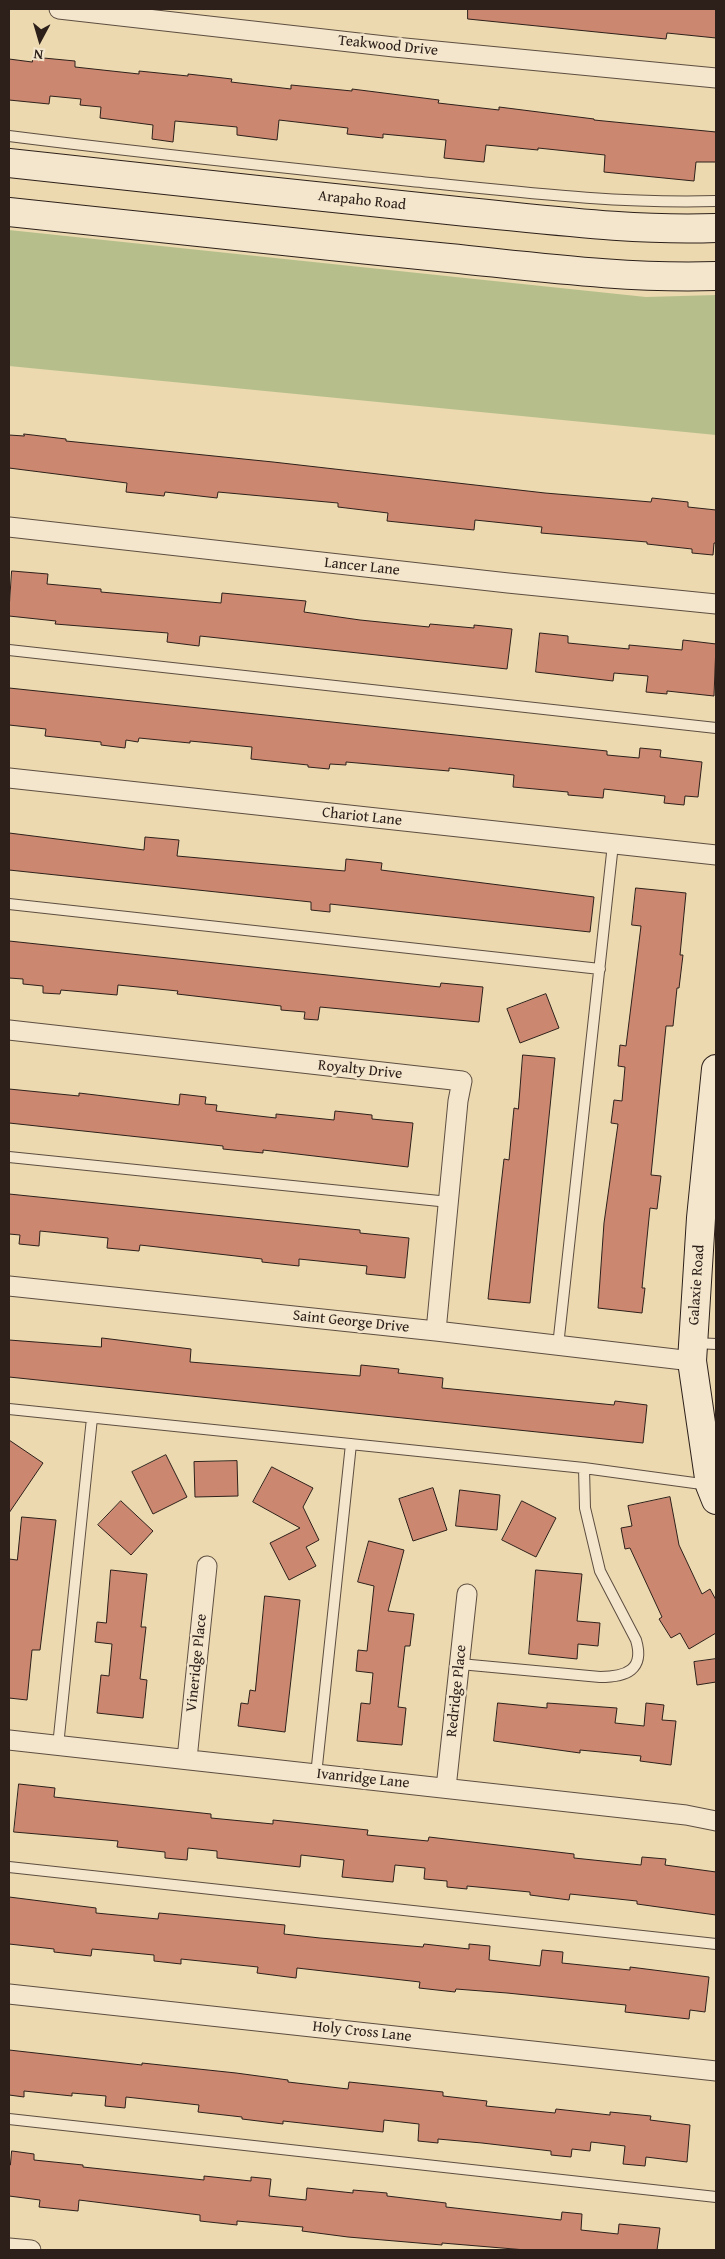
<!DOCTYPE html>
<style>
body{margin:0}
#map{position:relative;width:725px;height:2259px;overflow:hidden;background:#ecd9b0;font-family:"Gentium Book Plus",serif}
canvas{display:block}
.frame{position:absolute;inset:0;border:10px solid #2d201a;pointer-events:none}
.north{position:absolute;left:15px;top:15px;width:50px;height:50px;-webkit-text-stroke:4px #f3e6cc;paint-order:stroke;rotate:186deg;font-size:14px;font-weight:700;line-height:20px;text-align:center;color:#2d201a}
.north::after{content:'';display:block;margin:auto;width:18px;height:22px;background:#2d201a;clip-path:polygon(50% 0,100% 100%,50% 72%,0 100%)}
</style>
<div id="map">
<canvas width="725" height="2259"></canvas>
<div class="frame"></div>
<div class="north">N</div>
</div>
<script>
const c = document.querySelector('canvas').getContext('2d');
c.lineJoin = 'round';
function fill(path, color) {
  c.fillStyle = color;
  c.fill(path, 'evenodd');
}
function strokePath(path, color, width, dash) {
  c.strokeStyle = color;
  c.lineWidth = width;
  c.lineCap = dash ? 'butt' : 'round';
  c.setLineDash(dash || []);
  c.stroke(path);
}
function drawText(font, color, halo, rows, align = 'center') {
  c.font = font + ' "Gentium Book Plus",serif';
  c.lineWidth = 5;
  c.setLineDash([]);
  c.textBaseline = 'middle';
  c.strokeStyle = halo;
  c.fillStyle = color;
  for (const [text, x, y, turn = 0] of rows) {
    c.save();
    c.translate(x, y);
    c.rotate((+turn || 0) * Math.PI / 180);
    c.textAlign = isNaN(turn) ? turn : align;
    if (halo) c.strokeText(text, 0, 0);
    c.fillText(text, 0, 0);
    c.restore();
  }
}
fill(new Path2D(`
 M9,230L646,297L716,295V435L9,366Z`), '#b6bf8c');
const building = new Path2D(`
 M468,9H716V38L667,33L666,39L468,19Z
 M33,57L75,61V67L139,74V71L188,76V74L232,79L231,82L291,89V85L352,91V89L439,100L438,103L499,110V107L594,119V120L716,132V162H696L694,181L604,172L605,155L538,148V150L486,145L484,162L444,158L446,140L383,134V138L347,134L348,128L279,120L277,140L237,135V127L175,121L173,142L152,139L153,125L100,118L101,107L80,105L81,99L50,96L49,104L9,100V59L32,62Z
 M24,434L66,439V441L273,462L545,493L651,502L652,498L688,502V507L716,510V543H714L713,555L692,553V549L647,544V542L541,533L542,527L475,520L474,530L387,521L388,513L338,507V503L218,492L217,498L165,492L164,496L126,492L127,483L9,468V435L24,436Z
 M12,571L48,574L47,584L101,589V592L221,603L222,593L306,601L304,612L360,620L429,627L430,624L474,628V625L512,629L507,669L200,636L199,646L167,642L168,633L55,624L56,621L9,616Z
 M540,633L568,636V643L629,649V645L682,650L683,640L716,644L714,696L667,691V694L646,692L648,676L614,673L613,681L536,672Z
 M9,688L607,751V755L639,758L640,748L661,750L660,757L702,762L698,797L685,796L684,805L664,803L665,796L604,789L603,798L568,795V792L513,787L514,775L449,768V771L346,762V765L330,764L329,769L308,767V765L251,759L252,747L190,741V743L139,738L138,742L126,740L125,748L101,745V742L45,736L46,729L9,725Z
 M9,833L144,850L145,837L179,840L177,856L345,871L346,859L382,863L381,870L594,897L590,932L330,904V912L311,910V902L9,870Z
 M636,888L686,893L680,955H683L679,988H677L673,1026H666L651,1175L661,1176L657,1209L650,1208L642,1288H645L642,1313L598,1308L604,1223L618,1124L611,1123L614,1100L622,1101L625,1067L618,1066L620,1045L626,1046L641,926L632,925Z
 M9,941L440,987L441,983L483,987L479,1022L320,1007L318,1020L304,1019L305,1012L281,1010V1006L177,994L178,991L118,985L117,995L61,990L60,994L43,993V986L23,984V979L9,978Z
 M546,994L559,1028L520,1043L507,1009Z
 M523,1055L555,1058L530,1303L488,1299L504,1159L509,1160L514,1108L518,1109Z
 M9,1089L79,1096V1093L179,1105L180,1094L206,1097L205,1104L217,1105L216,1111L276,1118V1114L334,1120L335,1111L372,1115V1119L413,1123L408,1167L263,1150V1153L223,1149V1146L9,1123Z
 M9,1194L360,1230V1233L409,1238L405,1278L366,1274L367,1266L299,1259V1266L262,1262V1259L140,1245L139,1251L107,1248L108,1238L40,1231L39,1246L19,1244L20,1235L9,1234Z
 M102,1338L191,1349L190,1362L360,1376L361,1365L399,1369L398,1373L443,1378L442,1388L614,1405L615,1401L647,1405L643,1443L9,1377V1340L101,1347Z
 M9,1440L43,1463L9,1513Z
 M166,1455L187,1497L153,1514L132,1472Z
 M237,1461L238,1496L195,1497L194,1462Z
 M272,1467L313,1488L303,1507L319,1540L306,1547L316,1566L289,1580L270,1543L300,1528L253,1502Z
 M433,1488L447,1530L413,1541L399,1499Z
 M460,1490L500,1495L497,1530L456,1526Z
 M670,1497L679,1545L702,1594L710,1589L716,1600V1633L689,1649L680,1633L671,1638L659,1619L662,1617L630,1548L625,1549L621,1528L632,1526L628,1506Z
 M121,1501L153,1531L131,1555L98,1525Z
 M522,1501L556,1518L536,1557L502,1540Z
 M22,1517L56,1520L40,1650H32L27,1700L9,1698V1559L17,1560Z
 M369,1541L404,1550L388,1611L414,1614L410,1646H405L398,1707L406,1708L402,1745L357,1741L361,1703L370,1704L373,1673L356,1671L358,1650L367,1651L374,1586L358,1582Z
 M111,1570L147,1574L141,1627H146L140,1679L147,1680L143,1718L97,1713L101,1675L109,1676L112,1644L95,1642L97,1622L106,1623Z
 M536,1570L582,1574L577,1621L600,1623L598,1646L578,1644L577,1659L529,1654Z
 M265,1596L300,1600L285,1732L238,1726L241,1703L248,1704L250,1690L255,1691Z
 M716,1659V1682L697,1685L694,1662Z
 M498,1703L547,1708V1703L617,1708L615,1723L644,1726L646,1703L664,1705L662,1720L676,1721L671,1765L640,1761L641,1756L580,1750V1753L494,1741Z
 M19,1784L55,1788L54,1797L211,1814V1818L273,1824V1820L368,1830L367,1835L428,1841L429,1837L472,1842L574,1854V1858L641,1865L642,1857L666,1859L665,1865L716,1872V1915L637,1904V1901L570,1894L569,1900L530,1895V1892L467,1886V1889L447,1887V1881L424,1879L425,1868L395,1865L393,1882L342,1877L344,1860L301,1855L300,1867L217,1858V1851L188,1848L187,1860L165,1858V1852L117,1847L118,1841L14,1832Z
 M9,1897L96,1908V1913L158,1919L159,1913L285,1925L284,1934L320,1938L423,1947L424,1944L469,1949V1944L490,1946L489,1960L540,1966L542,1950L563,1952L562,1963L630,1970V1967L709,1977L705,2012L690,2010L689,2019L625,2012L626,2005L507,1993L456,1989L455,1992L419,1988L420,1982L297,1968L296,1978L257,1973L258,1967L181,1959V1964L154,1961V1955L92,1949L91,1956L54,1952V1949L9,1944Z
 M9,2050L142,2065V2063L236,2073L288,2080V2082L348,2089L349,2082L443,2092V2096L487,2101L486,2106L555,2113L556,2109L610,2115V2112L651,2116L650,2120L690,2125L687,2162L646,2157L645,2166L623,2164L625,2146L591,2142L590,2151L572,2149L571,2157L551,2155V2151L482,2143L438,2139V2143L418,2141L419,2124L384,2120L383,2132L283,2121V2124L242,2119V2117L198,2112L199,2105L126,2097L125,2108L105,2106L106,2096L72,2093V2096L24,2091V2097L9,2095Z
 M12,2151L34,2154V2160L83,2165V2167L204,2180V2176L251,2181V2177L271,2179L269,2196L306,2200L307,2188L353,2193V2190L387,2193V2196L446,2203V2207L499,2213L561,2220L562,2212L582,2214L581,2230L618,2234L619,2224L660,2228L657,2250H526L442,2243V2245L348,2237L302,2231L303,2227L237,2221V2225L200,2221V2215L79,2200L78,2211L39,2207L40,2200L9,2196V2165H10Z`);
fill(building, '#cc8770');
strokePath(building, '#2d201a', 1);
const lane = new Path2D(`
 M9,136C143,153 277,167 411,181C512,191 614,204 716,201
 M9,650L716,728
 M9,904L600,969
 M9,1157L449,1202
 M695,1343L716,1344
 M558,1346L613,844
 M9,1409L584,1468L709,1485
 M460,1664L600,1677C626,1677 645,1670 636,1640L600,1571L585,1508L584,1468
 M58,1746L92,1418
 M316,1775L351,1444
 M9,1867L716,1944
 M9,2119L716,2197`);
const street = new Path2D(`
 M59,9L394,47L716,78
 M9,527L508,583L716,604
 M9,778L716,855
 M9,1030L462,1081L458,1101L436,1331
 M9,1286L436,1331L692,1361
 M9,1740L686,1815L716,1821
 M187,1759L207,1566
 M446,1788L467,1594
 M9,1994L716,2071
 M9,2248L31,2250`);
const secondary = new Path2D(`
 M9,163C162,179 314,197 467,212C550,220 633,231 716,228
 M9,212C155,227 302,244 449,258C538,267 627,279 716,276
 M716,1069L701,1218L692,1361L710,1485L716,1500`);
strokePath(lane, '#5d4e40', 12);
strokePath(street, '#5d4e40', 21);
strokePath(secondary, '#2d201a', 30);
strokePath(lane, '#f3e6cc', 10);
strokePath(street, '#f3e6cc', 19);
strokePath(secondary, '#f3e6cc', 28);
drawText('15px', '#2d201a', '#f3e6cc', [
 ["Teakwood Drive",388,46,6],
 ["Arapaho Road",362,201,6],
 ["Lancer Lane",362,567,6],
 ["Chariot Lane",362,817,6],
 ["Royalty Drive",360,1070,6],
 ["Galaxie Road",697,1285,-86],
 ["Saint George Drive",351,1322,6],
 ["Vineridge Place",197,1663,-84],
 ["Redridge Place",457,1691,-84],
 ["Ivanridge Lane",363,1779,6],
 ["Holy Cross Lane",362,2032,6]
]);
</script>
